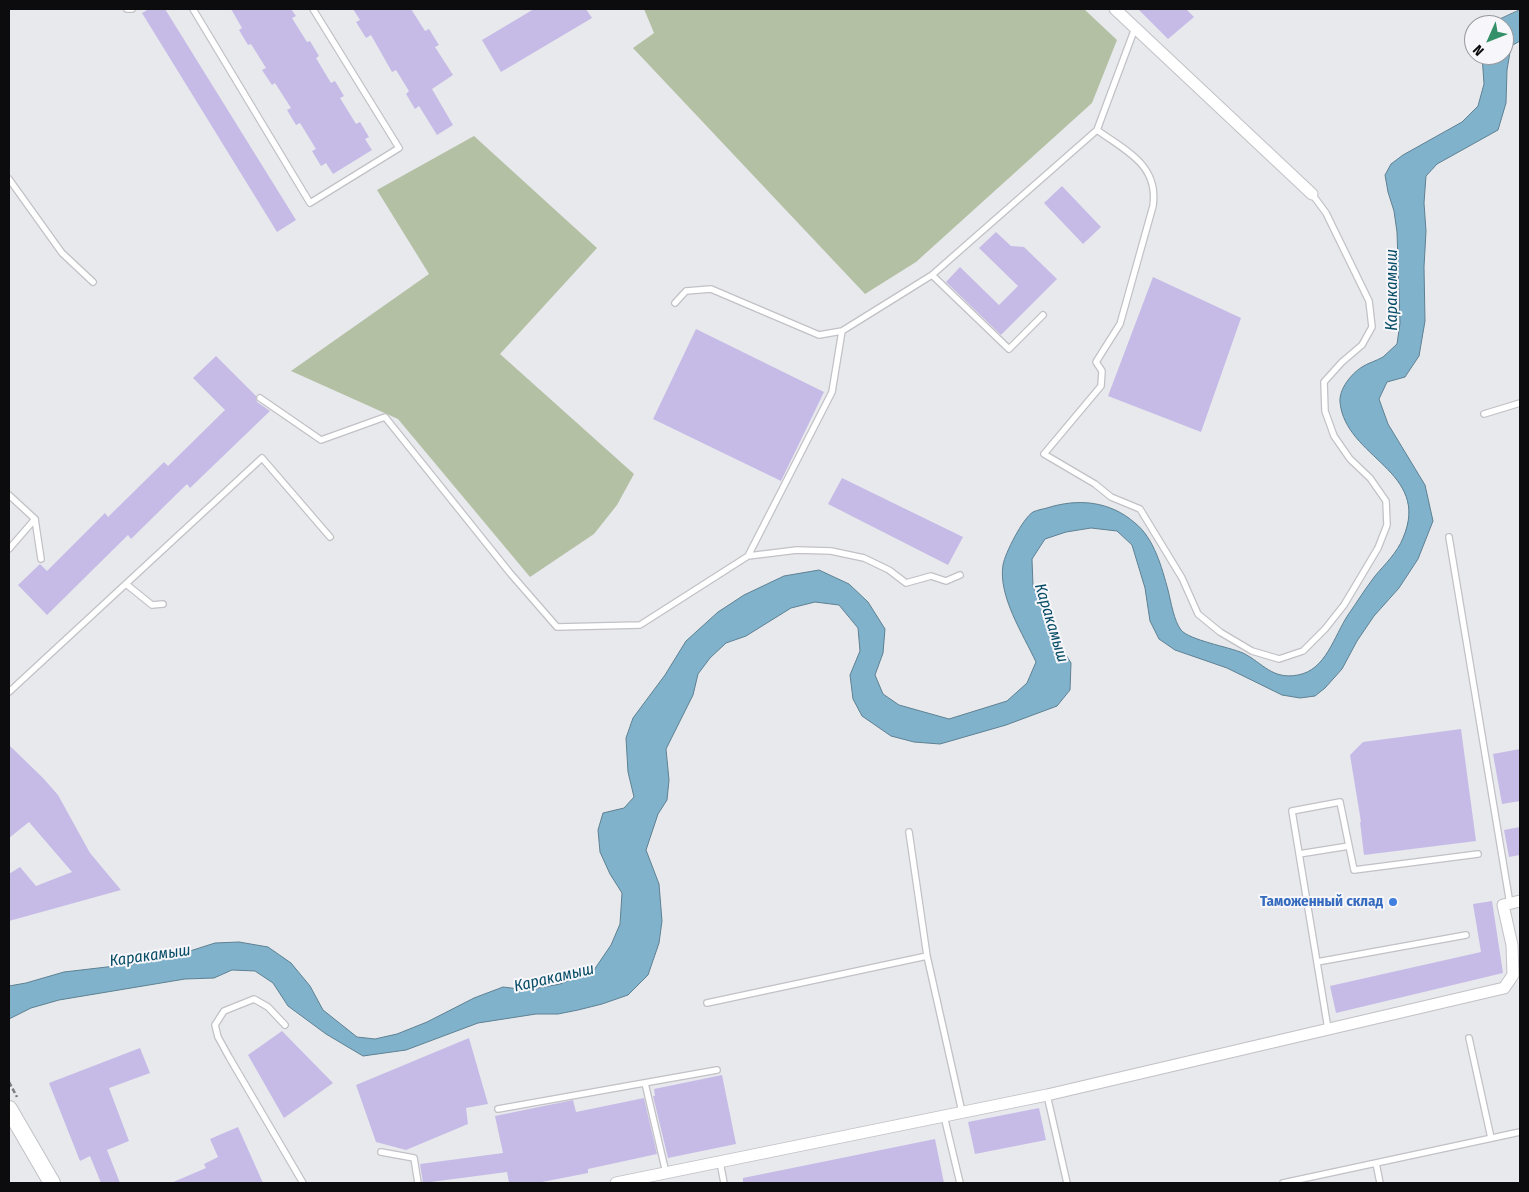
<!DOCTYPE html>
<meta charset="utf-8">
<style>
body{margin:0}
#map{position:relative;width:1529px;height:1192px;overflow:hidden;background:#e8e9ed;font-family:"Fira Sans Condensed",sans-serif}
canvas{display:block}
.frame{position:absolute;inset:0;border:10px solid #0c0c0e;pointer-events:none}
.north{position:absolute;left:1464px;top:15px;width:50px;height:50px;box-sizing:border-box;background:#f6f6fb;border:1px solid #98989c;border-radius:50%;rotate:226deg;font-size:14px;font-weight:700;line-height:20px;text-align:center;color:#0c0c0e}
.north::after{content:'';display:block;margin:auto;width:18px;height:22px;background:#339068;clip-path:polygon(50% 0,100% 100%,50% 72%,0 100%)}
</style>
<div id="map">
<canvas width="1529" height="1192"></canvas>
<div class="frame"></div>
<div class="north">N</div>
</div>
<script>
const c = document.querySelector('canvas').getContext('2d');
c.lineJoin = 'round';
function fill(path, color) {
  c.fillStyle = color;
  c.fill(path, 'evenodd');
}
function strokePath(path, color, width, dash) {
  c.strokeStyle = color;
  c.lineWidth = width;
  c.lineCap = dash ? 'butt' : 'round';
  c.setLineDash(dash || []);
  c.stroke(path);
}
function drawText(font, color, halo, rows, align = 'center') {
  c.font = font + ' "Fira Sans Condensed",sans-serif';
  c.lineWidth = 4;
  c.setLineDash([]);
  c.textBaseline = 'middle';
  c.strokeStyle = halo;
  c.fillStyle = color;
  for (const [text, x, y, turn = 0] of rows) {
    c.save();
    c.translate(x, y);
    c.rotate((+turn || 0) * Math.PI / 180);
    c.textAlign = isNaN(turn) ? turn : align;
    if (halo) c.strokeText(text, 0, 0);
    c.fillText(text, 0, 0);
    c.restore();
  }
}
fill(new Path2D(`
 M644,9H1084L1117,40L1092,103L916,262L865,294L633,48L654,33Z
 M474,136L597,248L500,354L634,474L617,505L594,534L530,577L398,419L291,371L429,274L377,190Z`), '#b3c0a4');
const water = new Path2D(`
 M1520,10V41L1511,46L1507,70L1506,103L1498,130L1437,164L1426,176L1424,203L1426,231L1424,267L1425,321L1419,356L1405,377L1387,382L1379,399L1388,424L1425,485L1433,521L1418,559L1399,588L1374,616L1357,641L1342,669L1325,688L1315,696L1300,698L1282,695L1227,668L1175,650L1159,639L1150,621L1145,588L1132,545L1117,531L1091,528L1066,532L1045,539L1032,559L1033,586L1050,629L1071,663L1070,690L1057,706L1006,725L940,744L914,742L891,736L862,716L853,699L850,675L860,651L858,628L839,605L815,602L791,608L746,636L726,643L710,658L698,674L693,695L666,749L669,780L667,800L658,814L646,850L659,884L662,921L659,943L648,975L628,995L602,1004L578,1010L558,1014H536L478,1023L406,1050L363,1056L326,1034L288,1006L273,983L255,971L232,970L214,978L185,979L59,1000L31,1008L9,1019V986L26,983L64,972L141,963L168,958L215,943L239,942L268,947L291,963L310,986L323,1010L357,1037L375,1039L397,1034L427,1022L474,998L503,987L528,990L560,984L594,970L611,945L620,924L622,893L610,874L600,852L598,830L603,813L624,808L634,797L628,772L626,738L633,718L665,675L686,641L718,612L744,595L784,576L819,570L849,584L868,602L885,629L883,653L875,675L883,694L899,705L949,719L1007,701L1027,683L1036,662C1023,634 998,596 1003,565C1005,553 1023,518 1033,512C1037,510 1043,509 1047,508C1078,498 1110,501 1135,523C1154,538 1162,568 1168,590C1171,602 1174,621 1181,630C1189,640 1229,647 1243,653C1263,663 1272,680 1298,675C1326,670 1334,636 1348,615C1357,602 1365,589 1375,576C1385,564 1397,553 1403,538C1432,471 1345,458 1340,402C1339,389 1351,374 1362,367C1368,363 1376,361 1383,357C1388,353 1392,348 1397,344L1400,323L1397,232L1394,211L1388,192L1385,175L1391,164L1403,155L1462,122L1478,106L1484,84L1482,55H1504V25H1494L1500,19Z`);
fill(water, '#80b2cb');
strokePath(water, '#5d8092', 1);
fill(new Path2D(`
 M149,9H165L296,220L277,232L142,13Z
 M231,9H291L296,16L292,18L307,42L310,41L319,56L316,58L331,83L335,81L344,96L340,98L356,124L360,122L369,137L365,139L372,150L333,174L326,163L321,166L312,151L316,149L300,123L296,125L287,110L291,108L275,83L272,85L262,70L266,68L251,44L248,45L239,30L242,28Z
 M353,9H411L425,31L429,29L439,45L435,47L453,75L432,89L453,125L437,135L419,106L415,109L406,94L409,91L396,70L392,72L371,35L366,38L356,22L360,20Z
 M534,9H586L592,18L501,72L482,40Z
 M1138,9H1186L1194,17L1168,39Z
 M1062,186L1101,227L1083,244L1044,203Z
 M996,232L1011,246L1024,247L1057,279L1001,335L946,282L960,267L999,305L1018,286L979,248Z
 M1153,277L1241,318L1201,432L1108,396Z
 M696,329L824,392L781,481L653,419Z
 M216,356L256,396L257,402L270,411L190,488L187,484L131,539L128,535L47,615L18,585L40,564L47,571L105,513L108,517L164,462L168,466L225,410L193,378Z
 M842,478L963,537L948,565L828,504Z
 M1461,729L1476,841L1364,855L1360,822H1361L1350,755L1363,742Z
 M9,745L43,778L58,795L90,853L121,890L9,921V874L20,867L36,886L72,872L29,822L9,838Z
 M1520,749V801L1502,804L1493,754Z
 M1520,827V855L1509,857L1504,830Z
 M1492,901L1503,973L1336,1013L1330,986L1481,952L1473,904Z
 M282,1031L333,1083L284,1118L248,1055Z
 M469,1038L488,1104L466,1108L468,1124L406,1150L376,1142L356,1085Z
 M140,1048L150,1073L109,1088L129,1141L107,1150L120,1183H101L90,1156L80,1161L49,1083Z
 M722,1075L736,1144L668,1158L653,1096H655L654,1089Z
 M644,1098L657,1154L588,1169V1173L537,1183H509L507,1172L423,1183L420,1164L503,1153L495,1116L573,1100L576,1112Z
 M1039,1108L1046,1140L975,1154L968,1122Z
 M238,1127L263,1183H171L206,1168L204,1164L218,1157L210,1139Z
 M935,1139L944,1183H743V1178Z`), '#c6bbe7');
const service = new Path2D(`
 M127,9H132
 M193,9L310,203L399,148L313,9
 M1097,130C1126,151 1159,165 1153,206L1120,324L1096,362L1102,371L1101,386L1044,454L1095,484L1111,497L1140,509L1182,578L1198,614L1220,632L1252,651L1279,659L1303,651L1325,629L1344,605L1378,548L1387,525L1386,501L1370,478L1350,459L1334,436L1325,411L1324,382L1342,362L1362,345L1372,327L1369,301L1326,213L1312,194
 M9,179L62,253L93,282
 M932,275L1009,349L1043,315
 M675,303L686,291L711,289L819,335L842,331
 M260,398L321,440L385,417L510,573L557,627L640,625L748,556L797,550L831,551L864,558L889,570L906,583L931,576L946,581L960,575
 M1484,414L1520,403
 M9,495L35,519
 M1449,537L1510,904
 M9,549L35,519L41,559
 M748,556L832,392L842,331L932,275L1097,130L1135,28
 M126,584L152,605L163,604
 M9,692L262,458L330,537
 M909,832L927,956L962,1112
 M1349,846L1354,870L1478,854
 M1299,854L1349,846L1340,802L1292,811C1304,884 1316,956 1328,1029
 M1317,962L1466,935
 M707,1003L927,956
 M285,1025L268,1007L254,999L224,1011L215,1025L218,1037L229,1057L303,1183
 M1469,1038L1491,1138
 M645,1083L666,1173
 M1047,1095L1067,1183
 M498,1109L717,1070
 M944,1116L960,1183
 M381,1152L414,1158L418,1183
 M720,1162L724,1183
 M1376,1163L1380,1183
 M1283,1183L1520,1132`);
const minor = new Path2D(`
 M1115,9L1312,194
 M616,1183L1047,1095L1504,988L1513,975L1512,945L1503,905L1520,901`);
const secondary = new Path2D(`
 M9,1109L52,1183`);
strokePath(service, '#c1c1c6', 8);
strokePath(minor, '#c1c1c6', 13);
strokePath(secondary, '#c1c1c6', 18);
strokePath(new Path2D(`
 M9,1082L17,1097`), '#7c7d80', 2.5, [5, 2.5]);
strokePath(service, '#fff', 5.5);
strokePath(minor, '#fff', 11);
strokePath(secondary, '#fff', 16);
for (const [x, y, r, color] of [
 [1393,902,5,"#3f7fe0"]
]) {
  const dot = new Path2D();
  dot.arc(x, y, r, 0, 2 * Math.PI);
  c.fillStyle = color;
  c.fill(dot);
  strokePath(dot, '#f6f6fb', 2);
}
drawText('bold 15px', '#366cbe', '#f6f6fb', [
 ["Таможенный склад",1383,902]
], 'right');
drawText('italic 16px', '#064c65', '#f6f6fb', [
 ["Каракамыш",1393,290,-90],
 ["Каракамыш",1051,623,73],
 ["Каракамыш",150,956,-8],
 ["Каракамыш",554,978,-13]
]);
</script>
